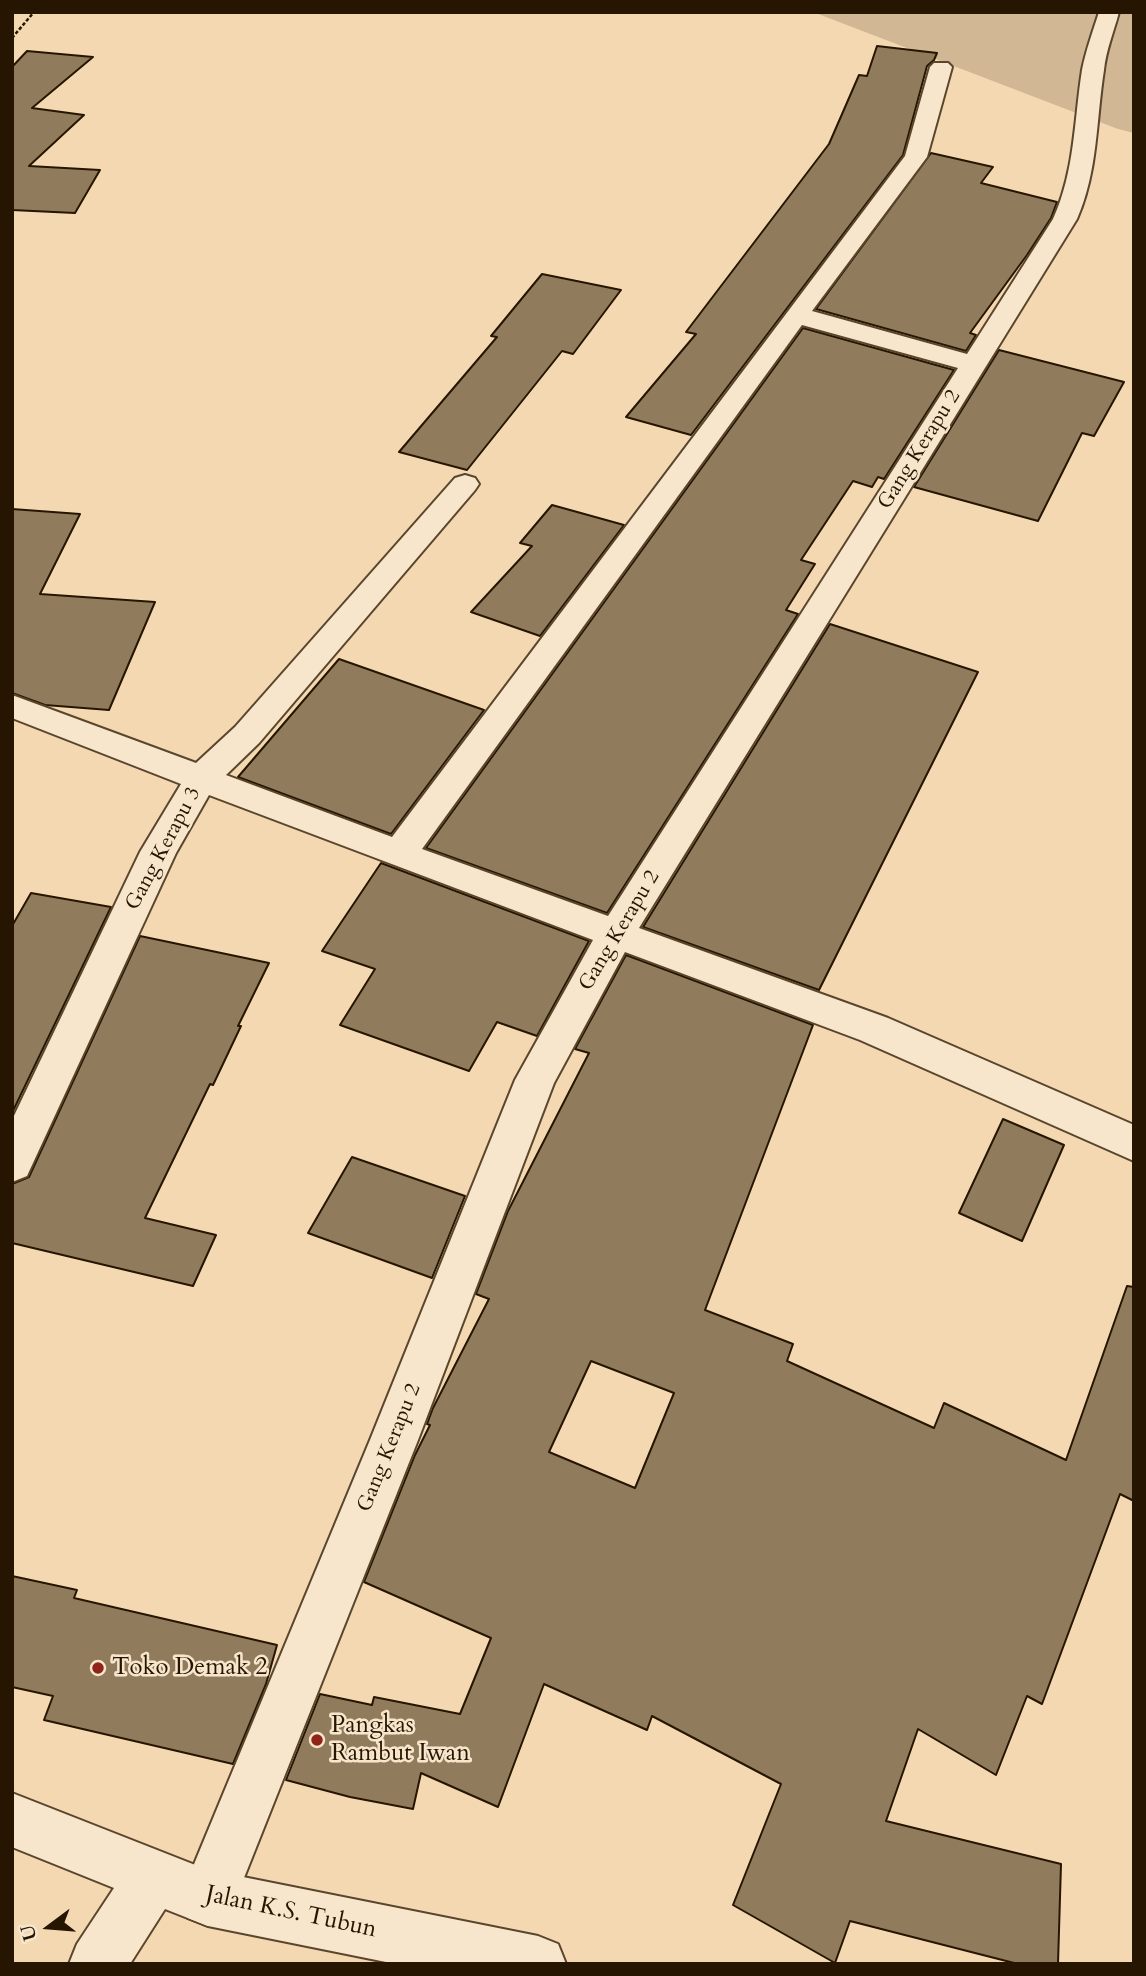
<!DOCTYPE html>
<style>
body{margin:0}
#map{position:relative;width:1146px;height:1976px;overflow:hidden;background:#f4d8b1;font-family:Cardo,serif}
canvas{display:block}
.frame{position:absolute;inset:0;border:14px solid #261601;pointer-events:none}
.north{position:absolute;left:14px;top:1892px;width:70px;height:70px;-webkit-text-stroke:5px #f8e6cc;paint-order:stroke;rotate:254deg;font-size:19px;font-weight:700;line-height:28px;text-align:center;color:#261601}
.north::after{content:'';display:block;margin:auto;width:24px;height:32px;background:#261601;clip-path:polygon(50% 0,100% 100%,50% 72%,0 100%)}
</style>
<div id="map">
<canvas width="1146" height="1976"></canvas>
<div class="frame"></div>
<div class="north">U</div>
</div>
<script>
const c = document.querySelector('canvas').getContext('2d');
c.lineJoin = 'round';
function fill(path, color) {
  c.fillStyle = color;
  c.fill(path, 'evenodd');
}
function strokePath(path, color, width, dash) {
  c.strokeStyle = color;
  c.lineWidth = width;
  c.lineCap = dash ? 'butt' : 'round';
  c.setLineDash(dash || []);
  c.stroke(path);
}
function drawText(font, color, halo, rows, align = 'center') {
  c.font = font + ' Cardo,serif';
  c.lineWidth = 5;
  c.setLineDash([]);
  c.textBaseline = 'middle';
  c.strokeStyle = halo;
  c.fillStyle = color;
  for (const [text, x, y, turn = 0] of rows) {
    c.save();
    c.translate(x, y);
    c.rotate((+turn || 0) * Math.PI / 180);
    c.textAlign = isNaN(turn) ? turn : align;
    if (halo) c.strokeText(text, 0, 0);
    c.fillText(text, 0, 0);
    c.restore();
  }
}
fill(new Path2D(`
 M813,12H1134V133L1118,129Z`), '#d1b793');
const building = new Path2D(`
 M877,46L937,53L934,60L927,66L903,155L691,435L626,417L696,334L686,332L829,144L859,75L867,76Z
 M27,51L93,57L32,108L84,115L29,166L100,170L75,213L12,210V67Z
 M931,153L993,167L981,183L1057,202L1051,218L1027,255L970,333L976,335L966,351L816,309Z
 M542,274L621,290L573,354L562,351L467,470L399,452L497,337L491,336Z
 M803,328L954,370L884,479L878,477L872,487L853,481L801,560L815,564L786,610L798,614L607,913L426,848Z
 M999,350L1124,382L1094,436L1082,433L1038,521L914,487Z
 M552,505L624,525L540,636L471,612L532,546L520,543Z
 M12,509L80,514L40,594L155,602L109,710L45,705L12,693Z
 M830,624L978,672L819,990L643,927Z
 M339,659L484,710L391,834L238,777Z
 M381,863L589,941L537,1036L497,1022L469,1071L340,1025L375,969L322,951Z
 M31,893L111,907L12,1113V926Z
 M140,936L269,963L238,1026H241L213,1085L210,1084L145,1218L216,1235L193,1286L12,1243V1184L29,1177Z
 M626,955L813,1025L705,1310L793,1344L787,1361L934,1428L944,1403L1066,1460L1127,1286L1134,1287V1501L1120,1494L1042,1704L1027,1696L996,1775L918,1729L886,1821L1061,1864L1058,1964H1018L850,1921L835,1963L733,1905L781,1784L652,1716L647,1730L544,1684L498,1807L421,1773L413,1809L350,1797L286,1780L320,1694L372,1705L374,1697L460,1714L491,1638L364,1582L415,1455L430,1425L427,1424L433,1408L489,1299L476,1294L508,1211L589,1053L575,1049ZM591,1361L674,1393L635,1488L549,1452Z
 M1003,1119L1064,1145L1022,1241L959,1213Z
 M352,1157L465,1196L432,1278L308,1233Z
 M12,1576L77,1590L74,1598L277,1645L266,1684L233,1764L44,1720L53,1696L12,1687Z`);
fill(building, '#917b5d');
strokePath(building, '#261601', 2);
const minor = new Path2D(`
 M1099,12H1119C1114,31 1106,50 1104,70C1096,121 1098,171 1077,219L639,928L888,1018L1134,1125V1161L860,1040L625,952L554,1083L418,1440L228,1918L208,1926L188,1918L180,1898L370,1440L515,1080L593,940L209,795L176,853L27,1176L12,1182V1120L140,852L181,784L12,718V695L196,763L235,727L455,478L465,475L475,478L479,484L475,490L259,743L226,775L392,837L905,156L930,67L934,63H948L952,67L927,157L812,311L967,354L1053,219C1075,171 1074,121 1082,70C1086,50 1093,31 1099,12ZM802,325L958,368L608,916L422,849Z`);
const tertiary = new Path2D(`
 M12,1793L208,1870L538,1936L558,1944L566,1964H396L208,1926L165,1909L130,1964H69L77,1944L114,1888L12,1847Z`);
strokePath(minor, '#5a462d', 4);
strokePath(tertiary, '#5a462d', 4);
strokePath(new Path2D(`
 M12,38L34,12`), '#261601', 2.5, [3.5, 2]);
fill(minor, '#f8e6cc');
fill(tertiary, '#f8e6cc');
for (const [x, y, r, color] of [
 [98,1668,7,"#8f2418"],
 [317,1740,7,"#8f2418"]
]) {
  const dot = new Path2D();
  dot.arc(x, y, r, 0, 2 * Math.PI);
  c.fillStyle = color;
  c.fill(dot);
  strokePath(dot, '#f8e6cc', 2.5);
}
drawText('21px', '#261601', '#f8e6cc', [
 ["Gang Kerapu 2",920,450,-58],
 ["Gang Kerapu 3",164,849,-62],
 ["Gang Kerapu 2",620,931,-59],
 ["Gang Kerapu 2",390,1448,-68]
]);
drawText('24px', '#261601', '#f8e6cc', [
 ["Toko Demak 2",112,1668],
 ["Pangkas",331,1726],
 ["Rambut Iwan",331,1754]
], 'left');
drawText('24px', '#261601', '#f8e6cc', [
 ["Jalan K.S. Tubun",291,1913,12]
]);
</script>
